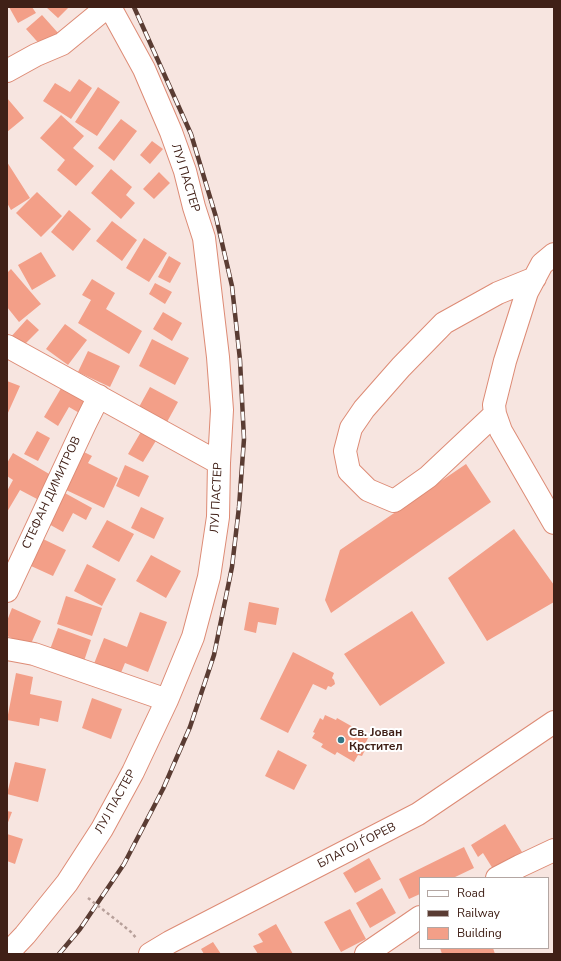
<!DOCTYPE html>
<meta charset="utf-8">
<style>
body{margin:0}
#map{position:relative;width:561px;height:961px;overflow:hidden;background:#f7e5e0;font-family:"Nunito Sans",sans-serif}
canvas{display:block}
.frame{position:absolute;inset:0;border:8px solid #402017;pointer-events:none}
.legend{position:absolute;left:419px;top:877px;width:130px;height:72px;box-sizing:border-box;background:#fff;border:1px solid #b3a6a2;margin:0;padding:5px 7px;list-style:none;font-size:12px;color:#402017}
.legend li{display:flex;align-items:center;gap:8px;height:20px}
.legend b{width:20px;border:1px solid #b3a6a2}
</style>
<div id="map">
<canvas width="561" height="961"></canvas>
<div class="frame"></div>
<ul class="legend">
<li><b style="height:5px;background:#fff"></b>Road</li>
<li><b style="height:5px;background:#5a3c33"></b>Railway</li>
<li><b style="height:11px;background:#f39f88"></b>Building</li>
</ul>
</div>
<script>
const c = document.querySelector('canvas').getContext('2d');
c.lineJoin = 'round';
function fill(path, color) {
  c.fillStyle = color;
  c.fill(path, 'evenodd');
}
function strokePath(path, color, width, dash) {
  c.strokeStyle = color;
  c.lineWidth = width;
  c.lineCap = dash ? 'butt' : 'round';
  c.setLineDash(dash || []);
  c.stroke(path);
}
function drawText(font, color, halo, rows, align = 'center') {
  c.font = font + ' "Nunito Sans",sans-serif';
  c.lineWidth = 4;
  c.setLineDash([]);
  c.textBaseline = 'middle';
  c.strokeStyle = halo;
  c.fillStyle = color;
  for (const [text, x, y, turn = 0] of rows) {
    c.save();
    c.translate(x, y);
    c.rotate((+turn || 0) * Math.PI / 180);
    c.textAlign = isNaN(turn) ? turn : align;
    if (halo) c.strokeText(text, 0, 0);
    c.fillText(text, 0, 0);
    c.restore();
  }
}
fill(new Path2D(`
 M9,7H32L36,13L18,23Z
 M46,7H69L58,18Z
 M42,15L59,34L43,48L26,29Z
 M79,79L92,88L71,119L43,101L55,83L70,92Z
 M98,87L120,102L97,136L75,122Z
 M7,98L24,118L7,132Z
 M61,115L84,136L73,148L94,166L76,186L57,170L65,160L40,138Z
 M121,119L137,131L114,161L98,148Z
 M152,141L163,149L150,164L140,155Z
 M7,162L30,198L11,210L7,203Z
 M111,169L132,187L126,195L135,203L121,219L91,193Z
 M159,172L170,183L154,199L143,189Z
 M37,192L62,216L41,237L16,213Z
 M69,210L91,229L73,251L51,232Z
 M112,221L137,240L122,261L96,241Z
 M144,238L167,253L149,282L126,268Z
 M41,252L56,276L32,290L18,265Z
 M169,256L181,263L170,283L158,277Z
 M11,269L41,304L19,322L7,307V273Z
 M92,279L115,293L106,309L142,331L129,354L78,323L91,300L82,295Z
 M155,283L172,292L165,304L149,294Z
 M163,312L182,323L172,341L153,329Z
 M27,319L39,330L20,349L9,339Z
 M65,324L87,340L68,365L46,349Z
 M152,339L189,358L175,385L139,366Z
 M88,351L120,366L110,387L78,372Z
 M7,381L20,386L7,415Z
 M63,385L89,400L81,414L69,407L58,426L44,417Z
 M150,387L178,402L167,422L139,407Z
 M142,430L157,439L143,462L128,454Z
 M37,431L50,438L38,461L24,454Z
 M82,451L92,456L88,463L118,478L104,508L64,489Z
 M13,453L51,475L37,499L20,490L7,512V491L13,480L7,476V463Z
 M466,464L491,502L331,613L325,600L340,550Z
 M125,465L149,476L139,497L116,486Z
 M63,492L92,508L86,520L73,513L63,532L47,523Z
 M141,507L164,518L154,539L131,528Z
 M107,520L134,534L119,562L92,547Z
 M514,529L554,585V602L487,641L448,578Z
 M43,539L66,550L53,576L31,566Z
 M151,555L181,571L166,598L136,581Z
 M87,564L116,579L102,606L74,591Z
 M66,596L102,608L92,636L57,624Z
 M249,602L279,608L276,625L258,622L256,633L244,630Z
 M12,608L41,621L30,646L7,636V621Z
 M412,611L445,663L380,706L344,654Z
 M140,612L167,622L148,672L125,663L118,680L92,669L104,638L127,647Z
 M58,628L91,640L83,664L49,652Z
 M293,652L334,673L332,678L334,680L335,684L331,687L328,686L326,690L313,684L288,733L260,719Z
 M16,673L33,677L30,694L62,701L58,722L40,718L39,726L7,720Z
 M92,698L122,709L111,739L82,728Z
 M325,715L336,720L337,718L353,727L352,729L368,738L366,742L367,746L362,756L358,755L354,762L337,752L335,755L321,747L323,744L312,738L315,733L313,732L320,718L323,720Z
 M278,750L307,765L294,790L265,776Z
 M15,762L46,769L38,802L7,794Z
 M7,811L12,812L7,825Z
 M505,824L522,852L493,869L483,853L478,857L471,845Z
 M7,834L23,839L15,864L7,861Z
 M464,847L474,868L453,878H420V894L409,899L399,879Z
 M369,858L381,879L355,893L343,873Z
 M382,888L396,913L370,928L356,903Z
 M350,909L366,939L341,952L324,922Z
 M276,924L293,954H258L253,946L263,942L258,934Z
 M213,942L221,954H204L201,949Z
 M440,948H493L495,954H442Z`), '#f39f88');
const minor = new Path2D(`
 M7,71L36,55L62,44L107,7
 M554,254L542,264L527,292L505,361L494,405L495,414L501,431L554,523
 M7,346L219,463
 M495,414L428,477L394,501L368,490L349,471L345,451L351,428L364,409L401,367L444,323L498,293L535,278
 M7,591L85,424L99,396
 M7,649L34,654L167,700
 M497,878L520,866L554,850
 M7,954L25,935L67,883L102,829L133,772L167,700L193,637L209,577L218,517L219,463L222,410L218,357L204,238L194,207L185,171L171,132L144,69L110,7
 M366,954L420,917`);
const major = new Path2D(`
 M150,954L170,942L418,814L554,722`);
strokePath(minor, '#dd8b75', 24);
strokePath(major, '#dd8b75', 24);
strokePath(new Path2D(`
 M120,923L131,932L137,939`), '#b7a09a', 2.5, [3, 3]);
strokePath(minor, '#fff', 22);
strokePath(major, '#fff', 22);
const rail = new Path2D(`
 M59,954L80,929L124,864L163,789L190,727L214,655L232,567L239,507L244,439L240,360L232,286L216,217L191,134L134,7`);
strokePath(rail, '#5a3c33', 4.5);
strokePath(rail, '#fff', 3, [9]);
strokePath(new Path2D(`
 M88,898L120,923`), '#b7a09a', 2.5, [3, 3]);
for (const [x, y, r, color] of [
 [341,740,4,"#337686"]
]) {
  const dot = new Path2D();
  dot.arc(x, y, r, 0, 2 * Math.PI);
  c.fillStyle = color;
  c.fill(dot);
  strokePath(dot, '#fff', 1.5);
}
drawText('12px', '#402017', '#fff', [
 ["ЛУЈ ПАСТЕР",185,178,73],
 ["СТЕФАН ДИМИТРОВ",52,493,-65],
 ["ЛУЈ ПАСТЕР",217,498,-87],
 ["ЛУЈ ПАСТЕР",116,802,-61],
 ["БЛАГОЈ ЃОРЕВ",357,846,-27]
]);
drawText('bold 12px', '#402017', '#fff', [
 ["Св. Јован",349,733],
 ["Крстител",349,747]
], 'left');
</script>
